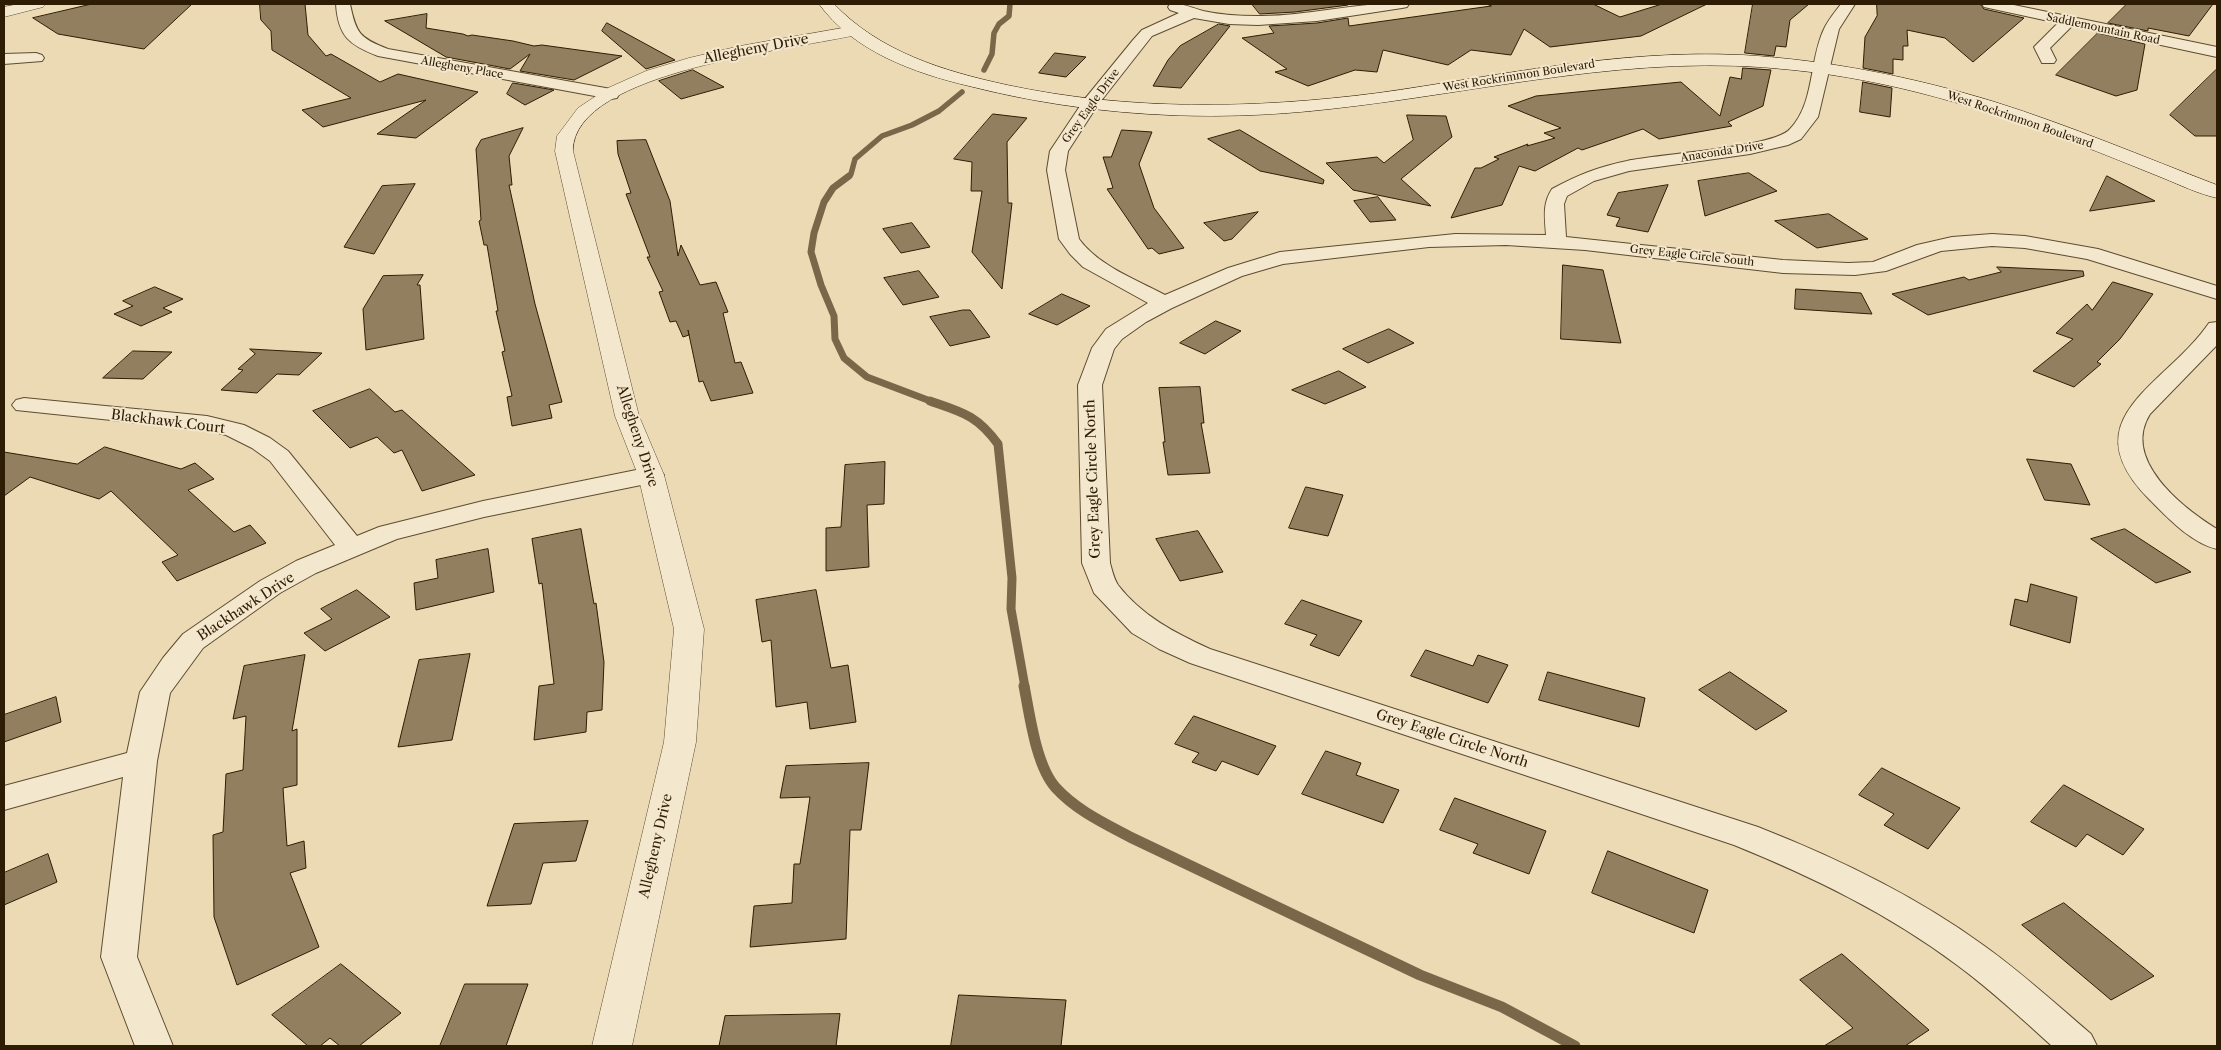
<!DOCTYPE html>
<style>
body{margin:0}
#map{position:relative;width:2221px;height:1050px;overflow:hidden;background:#ecdab4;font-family:"Libre Caslon Text",serif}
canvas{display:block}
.frame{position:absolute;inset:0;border:5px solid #2f1c04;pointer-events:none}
</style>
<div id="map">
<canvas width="2221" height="1050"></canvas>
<div class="frame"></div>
</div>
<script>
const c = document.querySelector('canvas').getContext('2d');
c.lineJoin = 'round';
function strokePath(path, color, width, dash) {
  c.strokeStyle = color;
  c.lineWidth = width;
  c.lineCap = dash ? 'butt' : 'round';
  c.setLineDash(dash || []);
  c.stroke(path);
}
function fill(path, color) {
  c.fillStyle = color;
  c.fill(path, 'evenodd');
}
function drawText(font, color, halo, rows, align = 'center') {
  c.font = font + ' "Libre Caslon Text",serif';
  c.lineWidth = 4;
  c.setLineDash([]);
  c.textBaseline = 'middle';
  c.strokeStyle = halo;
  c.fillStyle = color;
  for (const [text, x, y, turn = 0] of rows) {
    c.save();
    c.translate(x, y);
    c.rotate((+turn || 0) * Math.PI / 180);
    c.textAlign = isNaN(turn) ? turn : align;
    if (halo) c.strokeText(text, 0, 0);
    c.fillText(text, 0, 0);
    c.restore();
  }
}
strokePath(new Path2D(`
 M984,70L992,54L994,33L999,24L1009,16L1010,4
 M848,177L851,174L855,159L882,136L912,125L939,111L962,92`), '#7a674a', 5.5);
strokePath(new Path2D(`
 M849,176L833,188L824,202L814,233L811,252L821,285L834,316L835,339L844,358L867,377L933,402`), '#7a674a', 7);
strokePath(new Path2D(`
 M930,401C962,412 977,415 998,444L1012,578L1011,609L1025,687`), '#7a674a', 9);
strokePath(new Path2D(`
 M1024,686C1030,716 1036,766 1056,788C1076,810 1104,823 1130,837L1420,975L1502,1007L1575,1046`), '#7a674a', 11);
const building = new Path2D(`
 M92,4H192L144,49L58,34L33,18Z
 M260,4H305L308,35L326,56L331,54L380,82L398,74L478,92L416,138L377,134L426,100L323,127L302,110L351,98L272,50L271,31L261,20Z
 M1252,4H1348V5L1295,12L1260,14Z
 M1487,4H1593L1620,17L1662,4H1707L1641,36L1550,47L1524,29L1511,55L1471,50L1448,65L1383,50L1377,72L1355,70L1308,86L1275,72L1287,69L1242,38L1274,33L1269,26L1317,23L1348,18L1349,26L1491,6Z
 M1753,4H1809L1790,20L1786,47L1776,46L1774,56L1745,53Z
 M1877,4H1980L1984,9L2024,18L1973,62L1945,38L1907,30L1908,46H1903V60L1893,59V74L1863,68L1865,37L1877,16Z
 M2127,4H2213L2189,36L2148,28V31L2108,23Z
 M427,14L426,28L463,34L468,36L472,35L513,41L534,46L542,45L622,56L574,80L520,71L530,54L510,69L446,57L385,21Z
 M607,23L675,60L646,69L602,31Z
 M1219,24L1230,26L1181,88L1153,86L1168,60L1180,46Z
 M2098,33L2145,44L2137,90L2116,96L2056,75Z
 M1055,53L1086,57L1066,77L1039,73Z
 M1743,68L1771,70L1763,106L1728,122L1732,126L1659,139L1643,129L1582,150L1578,148L1535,171L1519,166L1502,205L1451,218L1475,168H1481L1499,159L1494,157L1528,144L1527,146L1555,138L1544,133L1561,128L1508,106L1536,96L1681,82L1720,116L1730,77L1741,79Z
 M2217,69V136H2195L2170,115Z
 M693,70L724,87L681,99L659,81Z
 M1863,82L1892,88L1890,117L1860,112Z
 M513,83L554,90L525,105L507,94Z
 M993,114L1027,118L1007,142L1008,203H1012L1002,289L972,252L982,191H971L972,162L954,159Z
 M1407,115L1446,116L1452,137L1401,179L1431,206L1353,190L1326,163L1377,157L1384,163L1413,140Z
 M523,128L509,156L512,185H509L535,304L562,402L549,405L552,418L512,426L507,397L512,396L502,352L505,351L496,311H498L487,245H484L479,221L481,220L476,149L481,140Z
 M1122,130L1152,132L1139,164L1154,208L1184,248L1159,254L1152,248L1148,249L1107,189L1113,188L1103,157H1111Z
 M1240,130L1324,180L1323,184L1260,171L1208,139Z
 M646,140L670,201L678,256L681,245L700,285L716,282L728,312L723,313L735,363L741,362L753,393L711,401L703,381L699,382L688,330L689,335L683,337L676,321L670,322L659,292L663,291L647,257H650L626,194L631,193L618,154L617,141Z
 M1749,173L1777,191L1705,216L1698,181Z
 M2107,176L2155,201L2090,211Z
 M415,184L374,254L344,247L382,186Z
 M1668,185L1648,232L1616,226L1620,218L1607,215L1618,193Z
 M1378,197L1396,220L1370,222L1354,201Z
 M1258,212L1232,239L1224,241L1204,223Z
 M1829,214L1868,239L1817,248L1775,221Z
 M912,223L930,247L901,253L883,229Z
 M1563,265L1603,270L1621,343L1561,339Z
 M1997,267L2083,271L2084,276L1928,315L1892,294L1964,277L1969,280L2001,272Z
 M919,271L939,297L903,305L884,278Z
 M423,275L417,285H420L424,339L366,350L363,309L383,276Z
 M2113,282L2153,294L2120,339L2097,362L2101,364L2074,387L2033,371L2073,339L2056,333L2087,304L2092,310Z
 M155,287L183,299L163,308L172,312L141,326L114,314L133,306L123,301Z
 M1796,289L1861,293L1872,314L1795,309Z
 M1062,294L1090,306L1057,325L1029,314Z
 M963,310H970L990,337L950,346L930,317Z
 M1216,321L1241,331L1205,354L1180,343Z
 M1389,329L1414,343L1368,363L1343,349Z
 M250,349L322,353L299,375L277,374L257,393L221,390L243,370L238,369L255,354Z
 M133,351L172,352L143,379L103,378Z
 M1339,371L1366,387L1325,404L1292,390Z
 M1200,387L1204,423H1201L1210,473L1168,475L1163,442H1165L1159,388Z
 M370,389L395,412L402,410L475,475L422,491L402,450L394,453L377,437L350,448L313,411Z
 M105,447L181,469L195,463L214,479L188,490L234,532L250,525L266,543L177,581L162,562L178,555L111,491L99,499L30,477L4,496V452L77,464Z
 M2027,459L2071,464L2090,505L2045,500Z
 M885,462L884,504L867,505L869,567L826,571V528L841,527L845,465Z
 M1306,487L1343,495L1328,536L1289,528Z
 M581,529L594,604L596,603L604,662L602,710L587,712L586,732L534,740L539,686L554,684L542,583L539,584L532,539Z
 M2125,529L2191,572L2156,583L2091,539Z
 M1198,531L1223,572L1180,581L1156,539Z
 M488,549L494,592L416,610L414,583L438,578L436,560Z
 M2031,584L2077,597L2070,643L2010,625L2015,599L2027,602Z
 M357,590L390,617L325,651L304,633L332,619L321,609Z
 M816,590L831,668L848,665L856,722L810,729L807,702L776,707L771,640L762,642L756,600Z
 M1302,600L1362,621L1339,656L1310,645L1317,635L1285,624Z
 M1426,650L1473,666L1478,655L1508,665L1488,703L1411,676Z
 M470,654L452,740L398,747L419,660Z
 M305,655L292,731L297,729V785L283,788L287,846L304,841L306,868L290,873L319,947L237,985L214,917L213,835L223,832L226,774L243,770L246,716L233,719L244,666Z
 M1548,672L1645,698L1639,727L1539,700Z
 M1730,672L1787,711L1756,730L1699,690Z
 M56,697L61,722L4,742V715Z
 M1194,716L1276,746L1258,775L1222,761L1216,771L1192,762L1199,753L1175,744Z
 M1326,751L1361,763L1356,775L1399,790L1383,823L1302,794Z
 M869,763L861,830H850L846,939L750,947L754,906L792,903L794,864H800L810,797L780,798L786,766Z
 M1882,768L1960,808L1928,849L1884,825L1894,814L1859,795Z
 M2064,785L2144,829L2123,855L2087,834L2076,847L2031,822Z
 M1455,798L1546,831L1529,874L1473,853L1478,844L1440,830Z
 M588,821L576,861L543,863L531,904L487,906L514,824Z
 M1608,851L1708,890L1694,933L1592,893Z
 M48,854L57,882L4,905V873Z
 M2064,903L2154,976L2111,1000L2022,925Z
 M1842,954L1929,1030L1905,1046H1824L1853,1028L1800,980Z
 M341,964L401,1013L359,1046H340L330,1038L320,1046H308L272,1015Z
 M465,984H528L506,1046H440Z
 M959,995L1066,1000L1061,1046H951Z
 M840,1014L836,1046H719L725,1016Z`);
fill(building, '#917f60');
strokePath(building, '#2f1c04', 1);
const minor = new Path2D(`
 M336,4H350C356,33 359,38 388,49L611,89L617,90L619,94L617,98L611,99L378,56C349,45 338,36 336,4Z
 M1170,4C1182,3 1192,8 1203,11C1221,15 1239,16 1257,16C1308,17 1358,1 1409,4L1407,7L1402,8L1317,21L1258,25L1229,24L1194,18L1152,36L1097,106L1068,151L1065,170L1079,239C1099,266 1135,279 1165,295L1228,268L1280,252L1455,234L1546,235C1545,218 1542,204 1552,189C1578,175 1598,167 1627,161C1657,154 1774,148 1790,129C1815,103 1809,60 1824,29C1828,20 1835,12 1841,4H1855L1839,29L1818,117L1801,139L1788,145L1750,154L1629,171L1594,181L1567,196L1564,204L1566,237L1783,260L1848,263L1873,262L1917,245L1952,237L1992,234L2025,236L2098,249L2217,286V299L2087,259L2025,248L1992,246L1941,251L1886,271L1855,275L1783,273L1585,250L1506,245L1429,247L1283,264L1242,276L1172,308L1146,322L1122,339L1114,349L1102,385L1110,563C1112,570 1114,579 1118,585C1142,616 1175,633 1210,649L1758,827C1837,858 1914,895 1983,945C2021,972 2056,1004 2091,1034L2097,1046H2052C2021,1018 1991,990 1957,965C1889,914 1813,877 1734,845L1190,663L1159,649L1132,633L1094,593L1082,563L1078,385L1092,348L1106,329L1148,303L1083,267L1070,254L1059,239L1047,170L1050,151L1084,100L1133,40L1142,30L1179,13L1170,10L1168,7Z
 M1982,4H2009L2217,47V57L2072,26L2050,48L2056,60L2054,63H2042L2034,47L2058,23L1984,7Z
 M36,53L42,55L44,58L42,61L4,64V54Z
 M2217,322V345L2150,414C2121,460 2183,508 2217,529V549C2191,543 2168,518 2150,500C2068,418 2166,386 2209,323Z
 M24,398L207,416L244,425L270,438L288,451L357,536L379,527L483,501L651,467L660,470L664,475L660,480L651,483L484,517L397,539L316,573L280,593L203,648L170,693L157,761L137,957L173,1046H135L101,957L123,777L4,810V786L127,753L140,692L163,658L183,634L260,581L296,561L335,545L270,461L252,448L226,435L207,430L16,410L12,405L16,400Z`);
const tertiary = new Path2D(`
 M19,4H46L43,7L4,17V7Z
 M854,26L860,28L862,31L860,34C801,49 573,70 573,151L639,416L664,475L704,629L696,742L632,1046H592L664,742L674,629L638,475L615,416L555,151L557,136L578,108L608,88L646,71L689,58L740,46Z`);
const secondary = new Path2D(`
 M819,4H834C880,52 943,71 1007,85C1129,111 1254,109 1378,93C1499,76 1619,49 1742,55C1828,60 1913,77 1995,102C2071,126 2144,157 2217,185V198C2199,194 2180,185 2163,178C2133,166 2104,154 2075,143C1983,108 1891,80 1793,70C1636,52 1485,92 1330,109C1209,123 1087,116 969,86C914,73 853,51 819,4Z`);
strokePath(minor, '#5e4c30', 2);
strokePath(tertiary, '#5e4c30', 1);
strokePath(secondary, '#2f1c04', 1);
fill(minor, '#f3e7ce');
fill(tertiary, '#f3e7ce');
fill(secondary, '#f3e7ce');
drawText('11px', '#2f1c04', '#f3e7ce', [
 ["Saddlemountain Road",2103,29,12],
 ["Allegheny Place",462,68,10],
 ["West Rockrimmon Boulevard",1519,76,-9],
 ["Grey Eagle Drive",1091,106,-54],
 ["West Rockrimmon Boulevard",2020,120,19],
 ["Anaconda Drive",1722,152,-9],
 ["Grey Eagle Circle South",1692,256,6]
]);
drawText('14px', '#2f1c04', '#f3e7ce', [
 ["Allegheny Drive",756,49,-11],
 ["Blackhawk Court",168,422,7],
 ["Allegheny Drive",637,436,72],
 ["Grey Eagle Circle North",1093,479,-92],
 ["Blackhawk Drive",246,607,-33],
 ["Grey Eagle Circle North",1452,739,18],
 ["Allegheny Drive",656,846,-77]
]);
</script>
